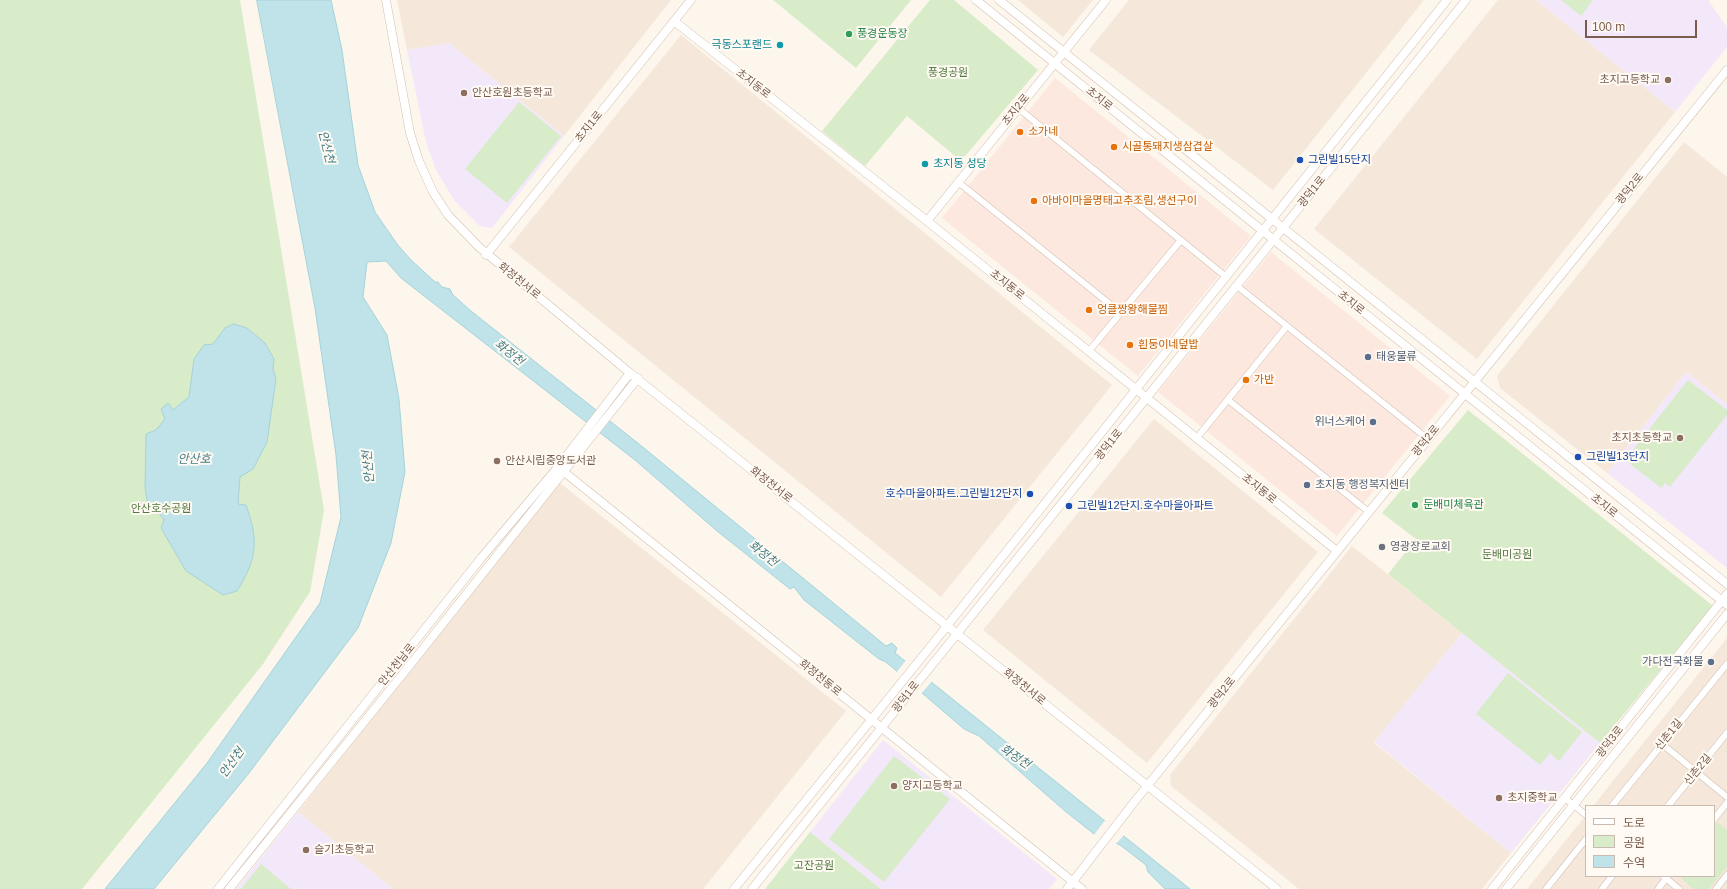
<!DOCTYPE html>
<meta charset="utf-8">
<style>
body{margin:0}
#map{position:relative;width:1727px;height:889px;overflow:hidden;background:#fdf6ec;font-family:Arial,"Noto Sans KR",sans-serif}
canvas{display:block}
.legend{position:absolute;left:1585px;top:805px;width:130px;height:72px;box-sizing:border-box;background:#fffaf3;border:1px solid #cabbb1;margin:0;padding:5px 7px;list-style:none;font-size:12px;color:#7a5c4d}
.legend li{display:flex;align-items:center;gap:8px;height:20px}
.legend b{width:20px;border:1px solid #cabbb1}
.scale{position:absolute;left:1585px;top:20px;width:112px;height:18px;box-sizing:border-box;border:2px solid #7a5c4d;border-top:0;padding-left:5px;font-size:12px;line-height:14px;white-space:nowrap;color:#7a5c4d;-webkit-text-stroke:3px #fffaf3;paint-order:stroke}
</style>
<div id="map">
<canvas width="1727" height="889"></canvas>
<ul class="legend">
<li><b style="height:5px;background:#fff"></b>도로</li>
<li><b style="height:11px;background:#d8ecc9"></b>공원</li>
<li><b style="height:11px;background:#bfe3e8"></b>수역</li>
</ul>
<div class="scale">100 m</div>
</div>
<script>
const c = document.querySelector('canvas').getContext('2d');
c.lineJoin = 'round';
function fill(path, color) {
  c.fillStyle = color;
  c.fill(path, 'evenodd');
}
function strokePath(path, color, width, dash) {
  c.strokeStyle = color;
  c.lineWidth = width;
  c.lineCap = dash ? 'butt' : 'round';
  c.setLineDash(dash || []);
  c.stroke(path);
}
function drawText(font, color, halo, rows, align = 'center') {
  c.font = font + ' Arial,"Noto Sans KR",sans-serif';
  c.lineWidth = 4;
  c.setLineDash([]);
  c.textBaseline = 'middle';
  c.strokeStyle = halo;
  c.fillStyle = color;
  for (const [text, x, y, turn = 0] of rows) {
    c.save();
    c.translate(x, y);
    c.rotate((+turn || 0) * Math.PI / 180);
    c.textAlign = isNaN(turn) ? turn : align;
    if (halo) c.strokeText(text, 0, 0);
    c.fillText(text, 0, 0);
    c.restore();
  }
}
fill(new Path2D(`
 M397,0H671L564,136L449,43L407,50Z
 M1018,0H1093L1063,37Z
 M1129,0H1424L1273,190L1089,50Z
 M1498,0H1536L1675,112L1477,359L1314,229Z
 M681,35L1112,385L941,597L509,247Z
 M1684,142L1727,177V404L1686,372L1607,473L1500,388L1497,376Z
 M1154,419L1318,552L1147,763L983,630Z
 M560,483L846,711L703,889H393L298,812Z
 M1352,546L1462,633L1374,743L1511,853L1482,889H1299L1171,786L1170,775Z
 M1727,638V889H1527L1586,815V876H1714V806H1593Z`), '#f5e8da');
fill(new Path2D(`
 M1055,78L1251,236L1138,376L942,218Z
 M1271,252L1450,396L1337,536L1158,392Z`), '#fde8e0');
fill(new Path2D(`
 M1536,0H1708L1727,27V47L1675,112Z
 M449,43L564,136L492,228L480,226L454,200L436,170L426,142L407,50Z
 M1686,372L1727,404V568L1607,473Z
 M1462,633L1600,743L1511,853L1374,742Z
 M883,740L1057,879L1049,889H881L810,832Z
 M298,812L393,889H236Z`), '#f3e8fa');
fill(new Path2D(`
 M0,0H240L324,510L310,592L263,664L82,889H0Z
 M773,0H911L856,68Z
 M930,0H954L1038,70L961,161L907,116L865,166L822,131Z
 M1561,0H1593L1581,16Z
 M519,102L561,136L507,203L465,169Z
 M1688,380L1727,410V415L1670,487L1665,483L1661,488L1625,460Z
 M1468,410L1713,606L1600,743L1388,574L1416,539L1382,513Z
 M1508,673L1582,732L1559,761L1550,753L1540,765L1476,714Z
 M894,756L950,799L884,882L829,839Z
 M1717,822L1727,830V867L1709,889H1693L1679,876H1714V827Z
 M810,832L881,889H765Z
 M261,864L291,889H241Z`), '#d8ecc9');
const water = new Path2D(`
 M257,0H331L342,50L358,165L375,212L397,244L410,259L435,282H438L442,287L450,289L453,295L471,311L639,444L886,646L892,643L897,648L895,653L1190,889H1165L1148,872L1146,865L1120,845L1094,834L1065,811L979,736L964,729L886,662L879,659L804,600L794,587L790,589L717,531L635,460L401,278L386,261L367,262L363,297L387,335L399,399L405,472L391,543L358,628L249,773L154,889H105L207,763L320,603L341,517L336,455L315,308Z
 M234,324L247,328L265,343L274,359L273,369L276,379L267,442L253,469L240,477L238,504L246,505C259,541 257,559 237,591L223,595L186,571L161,528L164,520L153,505L148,507L145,488L146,434L156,430L165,419L161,409L168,403L173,410L189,397L194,359L204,345L213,344L225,328Z`);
fill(water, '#bfe3e8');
strokePath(water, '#a5d3da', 1);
fill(new Path2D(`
 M906,660L932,681L921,694L896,673Z
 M1106,819L1125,834L1115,845L1094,835Z`), '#fdf6ec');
const minor = new Path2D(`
 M1018,108L1225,276
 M958,182L1121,313
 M1237,286L1428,439
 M1089,351L1181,240
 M1228,400L1369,512
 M1196,439L1287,326
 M1662,744L1727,797
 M1565,798L1586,815
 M1612,806L1727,664
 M1668,806L1727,733
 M1714,819L1727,803
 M1663,876L1679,889
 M1546,889L1586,839
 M1602,889L1612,876
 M1658,889L1668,876
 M1716,889L1727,875`);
const tertiary = new Path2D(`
 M386,0L410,133L419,161L433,192L448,215L479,247L630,373L1277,889
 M976,0L1727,605
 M999,0L1727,584
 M674,21L927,221L1337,551
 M927,221L1106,0
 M486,255L691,0
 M558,467L1082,889
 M218,889L482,557L558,467L630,373
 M229,889L406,670L638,378
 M734,889L927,651L1447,0
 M752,889L1466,0
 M1067,889L1135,801L1727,70
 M1492,889L1727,594
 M1506,889L1727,614`);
strokePath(minor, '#d1beb0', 7);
strokePath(tertiary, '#d1beb0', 9);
strokePath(minor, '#fff', 6);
strokePath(tertiary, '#fff', 8);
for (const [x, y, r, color] of [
 [849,34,4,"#2e9e5b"],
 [780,45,4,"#0f9aa8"],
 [1668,80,4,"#8d6e63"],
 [464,93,4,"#8d6e63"],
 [1020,132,4,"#e8710a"],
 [1114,147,4,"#e8710a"],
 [1300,160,4,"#1a4fb4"],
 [925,164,4,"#0f9aa8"],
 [1034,201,4,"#e8710a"],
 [1089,310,4,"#e8710a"],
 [1130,345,4,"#e8710a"],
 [1368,357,4,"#5c6f8a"],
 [1246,380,4,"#e8710a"],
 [1373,422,4,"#5c6f8a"],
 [1680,438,4,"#8d6e63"],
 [1578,457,4,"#1a4fb4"],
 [497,461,4,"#8d6e63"],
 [1307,485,4,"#5c6f8a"],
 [1030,494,4,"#1a4fb4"],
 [1415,505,4,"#2e9e5b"],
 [1069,506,4,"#1a4fb4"],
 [1382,547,4,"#6b7280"],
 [1711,662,4,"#5c6f8a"],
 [894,786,4,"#8d6e63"],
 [1499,798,4,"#8d6e63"],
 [306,850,4,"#8d6e63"]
]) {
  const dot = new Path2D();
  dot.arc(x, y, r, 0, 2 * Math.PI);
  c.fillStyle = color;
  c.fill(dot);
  strokePath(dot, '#fffaf3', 1.5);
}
drawText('11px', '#27864d', '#fffaf3', [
 ["풍경운동장",857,34],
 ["둔배미체육관",1423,505]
], 'left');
drawText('11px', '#0d838f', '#fffaf3', [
 ["극동스포랜드",772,45],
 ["초지동 성당",933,164,"left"]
], 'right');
drawText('11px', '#537a41', '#fffaf3', [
 ["풍경공원",948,73],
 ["안산호수공원",161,509],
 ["둔배미공원",1507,555],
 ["고잔공원",814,866]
]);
drawText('11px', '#785e54', '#fffaf3', [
 ["초지고등학교",1660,80,"right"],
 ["안산호원초등학교",472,93],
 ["초지초등학교",1672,438,"right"],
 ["안산시립중앙도서관",505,461],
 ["양지고등학교",902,786],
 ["초지중학교",1507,798],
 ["슬기초등학교",314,850]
], 'left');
drawText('11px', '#7a5c4d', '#fffaf3', [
 ["초지동로",753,84,38],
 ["초지로",1099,99,39],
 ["초지2로",1016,110,-51],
 ["초지1로",589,127,-51],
 ["광덕2로",1630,189,-51],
 ["광덕1로",1312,192,-51],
 ["화정천서로",519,281,39],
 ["초지동로",1007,285,39],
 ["초지로",1351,303,39],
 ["광덕2로",1426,441,-51],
 ["광덕1로",1109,445,-51],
 ["화정천서로",771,485,38],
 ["초지동로",1259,489,39],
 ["초지로",1604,506,39],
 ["안산천남로",397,665,-51],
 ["화정천동로",820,678,39],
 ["화정천서로",1024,687,39],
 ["광덕2로",1222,693,-51],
 ["광덕1로",906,697,-52],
 ["신촌1길",1669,735,-51],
 ["광덕3로",1610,742,-52],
 ["신촌2길",1698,770,-51]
]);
drawText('11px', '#c56008', '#fffaf3', [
 ["소가네",1028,132],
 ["시골통돼지생삼겹살",1122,147],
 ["아바이마을명태고추조림,생선구이",1042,201],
 ["엉클짱왕해물찜",1097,310],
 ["흰둥이네덮밥",1138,345],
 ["가반",1254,380]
], 'left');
drawText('11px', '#164399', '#fffaf3', [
 ["그린빌15단지",1308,160],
 ["그린빌13단지",1586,457],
 ["호수마을아파트.그린빌12단지",1022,494,"right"],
 ["그린빌12단지.호수마을아파트",1077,506]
], 'left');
drawText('11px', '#4e5e75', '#fffaf3', [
 ["태웅물류",1376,357],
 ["위너스케어",1365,422,"right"],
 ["초지동 행정복지센터",1315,485],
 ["가다전국화물",1703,662,"right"]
], 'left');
drawText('11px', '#5b616d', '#fffaf3', [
 ["영광장로교회",1390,547]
], 'left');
drawText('italic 12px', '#437c86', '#fffaf3', [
 ["안산천",326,147,76],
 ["화정천",509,353,39],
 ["안산호",194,460],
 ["안산천",369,467,-95],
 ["화정천",763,554,39],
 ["화정천",1015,757,34],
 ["안산천",232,763,-54]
]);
</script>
